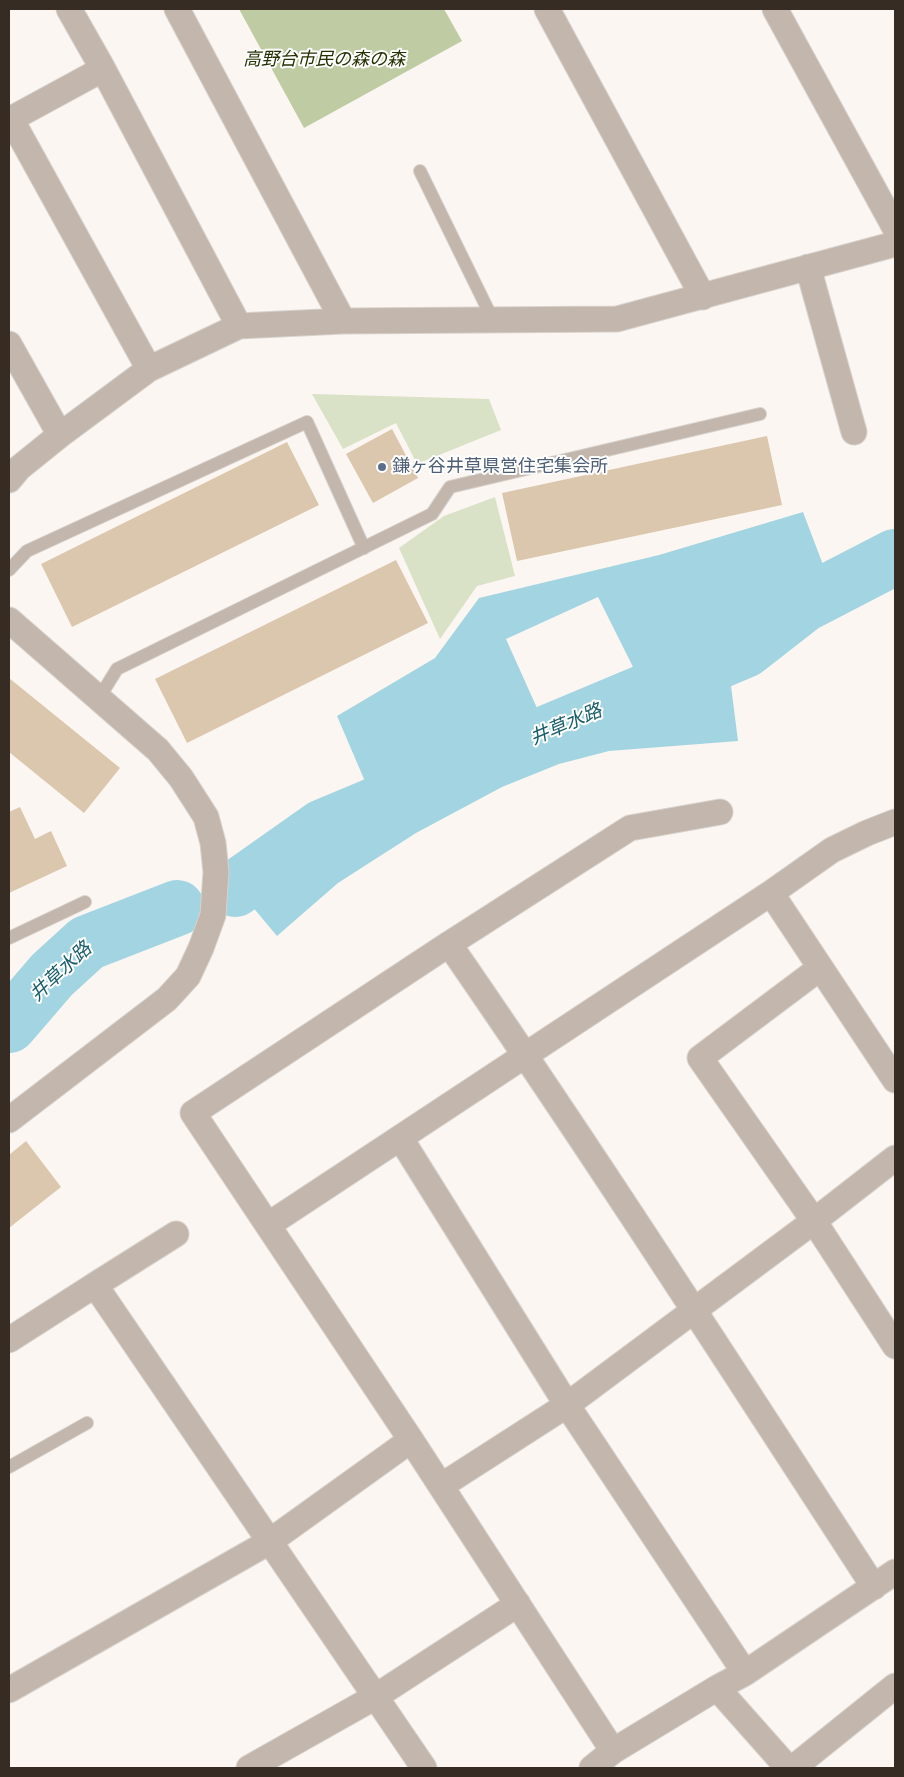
<!DOCTYPE html>
<meta charset="utf-8">
<style>
body{margin:0}
#map{position:relative;width:904px;height:1777px;overflow:hidden;background:#fcf6f2;font-family:"Zilla Slab",serif}
canvas{display:block}
.frame{position:absolute;inset:0;border:10px solid #362c24;pointer-events:none}
</style>
<div id="map">
<canvas width="904" height="1777"></canvas>
<div class="frame"></div>
</div>
<script>
const c = document.querySelector('canvas').getContext('2d');
c.lineJoin = 'round';
function fill(path, color) {
  c.fillStyle = color;
  c.fill(path, 'evenodd');
}
function strokePath(path, color, width, dash) {
  c.strokeStyle = color;
  c.lineWidth = width;
  c.lineCap = dash ? 'butt' : 'round';
  c.setLineDash(dash || []);
  c.stroke(path);
}
function drawText(font, color, halo, rows, align = 'center') {
  c.font = font + ' "Zilla Slab","Noto Sans JP",serif';
  c.lineWidth = 4;
  c.setLineDash([]);
  c.textBaseline = 'middle';
  c.strokeStyle = halo;
  c.fillStyle = color;
  for (const [text, x, y, turn = 0] of rows) {
    c.save();
    c.translate(x, y);
    c.rotate((+turn || 0) * Math.PI / 180);
    c.textAlign = isNaN(turn) ? turn : align;
    if (halo) c.strokeText(text, 0, 0);
    c.fillText(text, 0, 0);
    c.restore();
  }
}
fill(new Path2D(`
 M312,394L489,399L501,430L417,464L396,423L343,449Z
 M495,497L515,576L477,586L440,639L399,548L444,516Z`), '#d9e2c6');
fill(new Path2D(`
 M239,9H444L462,41L304,128Z`), '#becba3');
fill(new Path2D(`
 M803,512L825,570L789,587L738,628L638,677L598,597L506,639L541,717L367,786L337,716L435,658L479,598L659,555Z
 M730,678L738,741L609,751L559,764L502,787L416,833L338,883L277,936L251,905L320,852L342,840L598,737Z`), '#a2d5e1');
strokePath(new Path2D(`
 M235,889L323,827L745,650L804,604L895,557
 M9,1025L52,975L87,943L177,908`), '#a2d5e1', 56);
fill(new Path2D(`
 M392,429L418,478L373,503L346,454Z
 M767,436L782,505L517,561L502,493Z
 M287,442L319,505L72,627L41,564Z
 M396,560L428,623L187,743L155,679Z
 M9,678L120,768L84,813L9,752Z
 M20,807L35,839L51,831L67,866L9,893V812Z
 M26,1141L61,1187L9,1228V1155Z`), '#dbc7ad');
const service = new Path2D(`
 M420,171L493,320
 M9,570L27,551L307,422L364,548
 M99,698L117,669L432,514L450,487L760,414
 M9,938L85,902
 M9,1467L87,1423`);
const minor = new Path2D(`
 M69,9L103,69L239,326
 M177,9L343,321
 M547,9L703,297
 M775,9L895,228
 M103,69L11,119L149,369
 M808,267L854,432
 M9,344L60,435
 M9,480L19,468L60,435L149,369L239,326L343,321L617,319L895,244
 M9,620L158,750L181,778L206,817L213,843L216,872L213,915L201,948L188,976L167,999L9,1120
 M771,893L895,1080
 M449,944L630,828L720,812
 M820,968L700,1058L814,1221L895,1346
 M401,1139L567,1405L745,1673
 M268,1225L771,893L832,850L867,833L895,822
 M95,1285L176,1234
 M9,1340L95,1285L424,1768
 M441,1486L567,1405L814,1221L895,1158
 M717,1688L788,1768
 M9,1690L269,1542L411,1440
 M613,1751L411,1440L193,1113L449,944C595,1155 734,1372 874,1587
 M249,1768L375,1697L518,1604
 M592,1768L613,1751L717,1688L745,1673L895,1572
 M793,1768L895,1686`);
strokePath(service, '#d8d2cd', 14);
strokePath(minor, '#d8d2cd', 27);
strokePath(service, '#c2b6ad', 12);
strokePath(minor, '#c2b6ad', 25);
for (const [x, y, r, color] of [
 [382,467,5,"#5c6f8a"]
]) {
  const dot = new Path2D();
  dot.arc(x, y, r, 0, 2 * Math.PI);
  c.fillStyle = color;
  c.fill(dot);
  strokePath(dot, '#fff', 2);
}
drawText('italic 18px', '#263103', '#fff', [
 ["高野台市民の森の森",324,60]
]);
drawText('18px', '#4e5e75', '#fff', [
 ["鎌ヶ谷井草県営住宅集会所",392,467]
], 'left');
drawText('italic 19px', '#185c69', '#fff', [
 ["井草水路",566,725,-23],
 ["井草水路",61,972,-43]
]);
</script>
